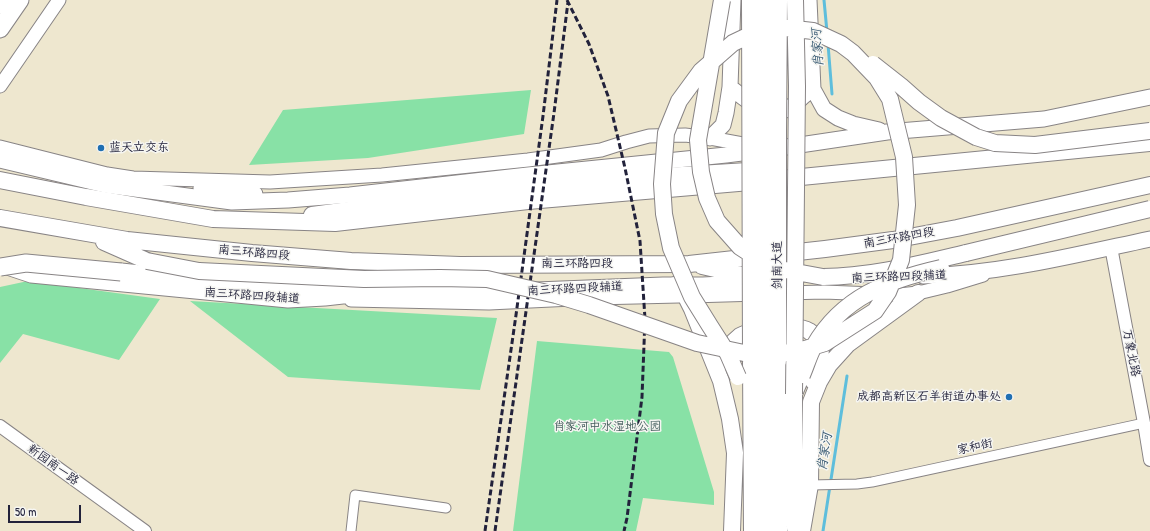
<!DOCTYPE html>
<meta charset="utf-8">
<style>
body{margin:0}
#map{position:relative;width:1150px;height:531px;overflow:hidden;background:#eee7cf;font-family:"Patrick Hand",sans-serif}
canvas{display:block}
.scale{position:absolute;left:8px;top:505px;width:73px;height:18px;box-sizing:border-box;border:2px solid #22223b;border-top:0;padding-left:5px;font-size:12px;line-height:14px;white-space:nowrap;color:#22223b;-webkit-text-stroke:3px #f6f6f2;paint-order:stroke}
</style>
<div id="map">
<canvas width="1150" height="531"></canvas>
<div class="scale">50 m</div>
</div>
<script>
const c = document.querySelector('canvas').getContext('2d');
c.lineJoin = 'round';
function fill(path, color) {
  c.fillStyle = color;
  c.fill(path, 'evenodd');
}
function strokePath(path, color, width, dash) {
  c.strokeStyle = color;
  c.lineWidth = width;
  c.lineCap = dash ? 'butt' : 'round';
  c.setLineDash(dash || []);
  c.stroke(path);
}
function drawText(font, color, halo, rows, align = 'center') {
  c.font = font + ' "Patrick Hand","LXGW WenKai TC",sans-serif';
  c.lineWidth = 3;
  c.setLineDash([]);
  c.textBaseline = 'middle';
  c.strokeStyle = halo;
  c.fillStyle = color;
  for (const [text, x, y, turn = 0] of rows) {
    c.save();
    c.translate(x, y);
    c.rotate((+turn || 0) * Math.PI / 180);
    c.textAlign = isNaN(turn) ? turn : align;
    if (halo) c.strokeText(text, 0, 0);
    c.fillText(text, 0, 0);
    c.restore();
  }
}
fill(new Path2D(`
 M531,90L524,134L368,158L249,165L283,110Z
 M28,281L160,299L119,360L23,334L0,363V287Z
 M190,301L497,318L480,390L288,377Z
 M537,341L669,352L673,357L714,492V505L643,498L636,531H513Z`), '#88e1a6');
strokePath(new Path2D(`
 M824,0L827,32
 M828,44L832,94
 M823,531L847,376`), '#5ebedc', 3);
const minor = new Path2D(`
 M810,485L857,484L872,482L1144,423
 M351,531L355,495L446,508`);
const tertiary = new Path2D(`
 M1111,247L1144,423L1150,460
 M0,426L145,531`);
const secondary = new Path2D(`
 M0,86L59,0
 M0,147L107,174L133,178L270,182L382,175L528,160L601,150L626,142L649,136L685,135L710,138L759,147
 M4,267L31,276L288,301L325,299L361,295
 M785,293L824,292L899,295L918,293L947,286L983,275
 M691,296L759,294
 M351,300L489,303L593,298L679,296`);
const primary = new Path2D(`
 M809,0L813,89L824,109L838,118L853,124L879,130
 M730,87C745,99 765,118 785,110C792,107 799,100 805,95
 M710,138L723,125L726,113L730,87L733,0
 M0,160L105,185L232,202L288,200L350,195L528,175L726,155L773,149L887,132L1044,119L1150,97
 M201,188L255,194
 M923,276C1000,274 1075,255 1150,239
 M404,291H511L663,285H703L761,282`);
const trunk = new Path2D(`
 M0,180L86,197L213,219L335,223L528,201L750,182L1150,143
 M312,215L499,190L601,180L764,170
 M0,218L127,240L252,253L351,261L460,265L689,264L825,249L893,240L957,228L1150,185
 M104,242L147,261
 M702,266L763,280
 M823,277C871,277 919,264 966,253
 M675,285L683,291L692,309L721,381L730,419L735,453L732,531
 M751,361L752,531
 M766,361V531
 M778,361L779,531
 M724,362C726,352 732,342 740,336C752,329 798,323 809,331C812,333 818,339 820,342C824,351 816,373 813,381
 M795,528L794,394L799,382
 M802,531L810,485L811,402L819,382L829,365L848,344L918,293`);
const motorway = new Path2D(`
 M0,5L3,0
 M0,29L20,0
 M121,272L246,285L404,291`);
strokePath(minor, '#888485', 11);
strokePath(tertiary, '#888485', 14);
strokePath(secondary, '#888485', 15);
strokePath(primary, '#888485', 17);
strokePath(trunk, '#888485', 18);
strokePath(motorway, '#888485', 19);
strokePath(minor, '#fff', 9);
strokePath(tertiary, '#fff', 12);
strokePath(secondary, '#fff', 13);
strokePath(primary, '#fff', 15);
strokePath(trunk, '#fff', 16);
strokePath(motorway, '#fff', 17);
strokePath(new Path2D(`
 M567,0L589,44L608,96L625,168L640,241L645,319L642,397L627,518L624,531
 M485,531L516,315L543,116L557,0
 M495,531L554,113L568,2`), '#22223b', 3, [6, 3]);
const trunkBridge = new Path2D(`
 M722,0L698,140L701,172L707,198L717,221L740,247L757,258
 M750,0L751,361
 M765,0L766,361
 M873,64L901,86L919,102L941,118L976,137L995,143L1035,145L1150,131
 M966,253L1150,209
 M147,261L199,271L364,279L440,278L487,279L556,295L589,305L697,343L744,353L772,355L802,350L825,343L875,311L888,292L901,260L907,205L904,157L890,99L877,78L853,53L841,44L813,31L786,28H774L754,33L733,43L701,71L679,101L666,133L662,184L664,214L671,248L692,297L710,326L728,354L738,377
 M785,270L823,277
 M778,361V132L779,0
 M802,375C806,366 809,355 814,346C842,297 888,280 941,268
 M794,394L797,86L795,0`);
const motorwayBridge = new Path2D(`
 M0,267L26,263L121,272`);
strokePath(trunkBridge, '#888485', 18, []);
strokePath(motorwayBridge, '#888485', 19, []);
strokePath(trunkBridge, '#fff', 16);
strokePath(motorwayBridge, '#fff', 17);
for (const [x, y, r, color] of [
 [101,148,4,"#1f6fb2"],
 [1009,397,4,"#1f6fb2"]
]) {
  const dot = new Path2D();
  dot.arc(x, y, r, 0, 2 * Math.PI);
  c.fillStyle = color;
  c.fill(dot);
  strokePath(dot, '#f6f6f2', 1.5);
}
drawText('12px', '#22223b', '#f6f6f2', [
 ["蓝天立交东",109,148],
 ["成都高新区石羊街道办事处",1001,397,"right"]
], 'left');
drawText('12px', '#22223b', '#f6f6f2', [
 ["南三环路四段",899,238,-10],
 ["南三环路四段",254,253,5],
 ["南三环路四段",577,264],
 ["剑南大道",778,265,-90],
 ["南三环路四段辅道",899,277,-2],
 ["南三环路四段辅道",575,289,-3],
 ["南三环路四段辅道",252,296,4],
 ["万象北路",1131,353,79],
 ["家和街",975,447,-12],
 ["新园南一路",53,465,36]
]);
drawText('12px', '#415b5b', '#f6f6f2', [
 ["肖家河中水湿地公园",607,427]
]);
drawText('italic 13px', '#375973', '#f6f6f2', [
 ["肖家河",818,48,-94],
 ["肖家河",825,452,-81]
]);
</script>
